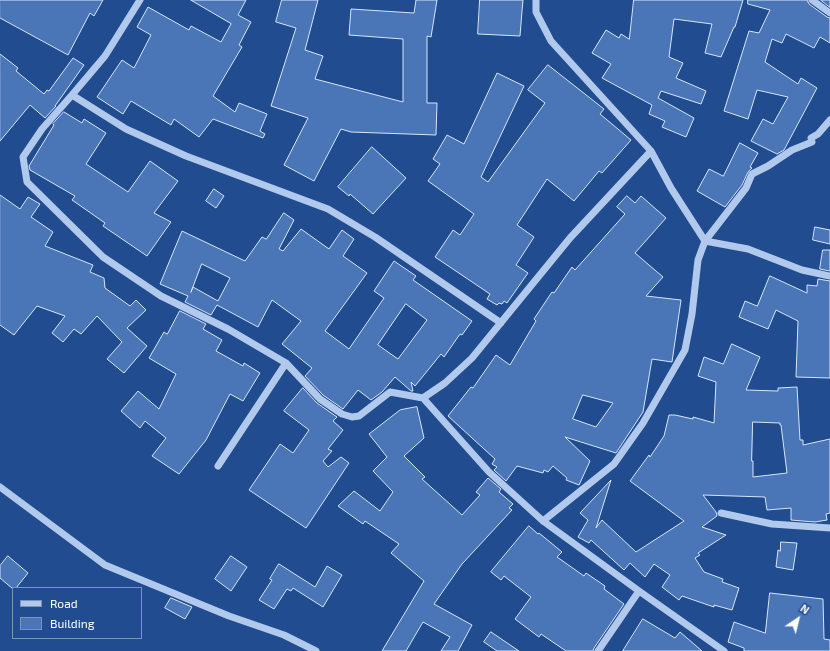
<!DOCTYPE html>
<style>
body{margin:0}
#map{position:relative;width:830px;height:651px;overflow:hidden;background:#214c90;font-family:"Exo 2",sans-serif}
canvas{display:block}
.legend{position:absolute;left:12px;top:587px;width:130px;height:52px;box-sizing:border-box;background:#214c90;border:1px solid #7a94bc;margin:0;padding:5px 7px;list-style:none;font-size:12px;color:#fff}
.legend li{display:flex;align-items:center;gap:8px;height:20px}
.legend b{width:20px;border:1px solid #7a94bc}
.north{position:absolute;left:778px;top:599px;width:40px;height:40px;-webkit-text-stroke:3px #214c90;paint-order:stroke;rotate:35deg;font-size:11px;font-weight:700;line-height:16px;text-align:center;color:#fff}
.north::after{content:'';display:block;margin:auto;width:14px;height:18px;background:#fff;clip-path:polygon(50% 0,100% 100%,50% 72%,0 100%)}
</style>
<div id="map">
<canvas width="830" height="651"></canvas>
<ul class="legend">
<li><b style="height:5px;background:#b1c9ec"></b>Road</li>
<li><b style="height:11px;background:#4a75b7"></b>Building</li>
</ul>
<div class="north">N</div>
</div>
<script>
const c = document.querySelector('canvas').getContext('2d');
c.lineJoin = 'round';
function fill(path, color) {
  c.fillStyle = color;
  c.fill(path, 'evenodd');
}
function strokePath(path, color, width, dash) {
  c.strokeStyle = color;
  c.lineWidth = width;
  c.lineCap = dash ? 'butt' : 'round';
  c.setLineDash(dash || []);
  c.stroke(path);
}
const building = new Path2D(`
 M0,0H103L94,16L90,13L68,55L0,18Z
 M191,0H246L238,15L251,22L239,45L242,47L213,96L235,112L239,103L267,114L260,131L265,134L263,138L213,119L199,137L174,119L171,125L131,101L123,114L97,97L122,60L134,68L151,35L137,27L148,7L189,30L191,26L221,42L231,24Z
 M282,0H318L305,50L323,56L315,79L403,102V39L349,35L351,9L414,13L416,0H437L431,37L427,36V103H437L436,135L351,132L341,129L314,181L284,165L308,118L271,106L296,28L276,22Z
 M480,0H523L522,11L520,36L478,34Z
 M634,0H743L735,27H734L721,57L705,53L712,24L674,19L669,57L683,63L676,78L706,91L701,104L661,91L658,98L694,118L686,137L662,127L665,121L649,114L652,105L602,78L611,64L592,53L606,30L619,38L621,34L629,39Z
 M748,0H807L809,4L827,17L830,18V43L820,37L814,48L786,34L782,43L772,39L765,62L798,84L801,78L817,88L784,150L777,154L751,141L763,119L773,124L788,97L757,90L748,119L724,111L749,31L759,33L770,10L748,4Z
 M821,0H830V7Z
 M0,54L18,68L16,71L44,94L47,90L49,91L73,58L84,65L55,106H56L45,118L30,105L0,141Z
 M548,65L604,109L600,114L631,140L602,173L599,171L574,201L547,179L517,225L534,237L516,265L528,273L507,303L504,301L502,304L499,303L497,305L487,299L490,294L435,257L453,230L460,235L474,214L428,181L440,164L433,159L447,135L464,144L497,73L524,86L481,177L488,182L545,103L528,90Z
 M64,112L82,123L84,119L106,133L86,164L128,192L150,161L178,181L154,213L171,222L147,256L103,226L105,223L72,200L75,196L30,170L29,166L54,125L53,124Z
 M740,143L758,153L750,167L752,168L748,172L742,185L725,207L697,191L709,169L723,176Z
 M372,147L406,178L373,214L350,194L349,196L338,187Z
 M214,189L224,196L216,208L206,201Z
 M0,195L20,209L28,197L40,204L31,217L53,232L45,246L93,265L90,272L104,278L105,288L130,306L136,300L146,310L127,328L147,346L124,373L107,359L122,342L97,316L81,334L74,329L63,342L52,333L65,316L37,306L14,335L0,325Z
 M627,196L635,203L641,196L666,218L635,253L663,277L646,296L681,300L672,362L652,359L643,412L616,453L565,437L590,461L579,485L566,480L567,478L553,466L548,472L544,470L543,473L517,466L506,481L494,470L497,467L492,464L495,459L448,416L471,387L473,388L496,355L510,365L536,321L534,319L552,292L554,293L572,267L575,270L625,214L617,207ZM583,395L613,403L596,427L573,419Z
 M284,213L294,220L279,249L283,251L301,229L329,249L342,230L354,239L343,256L367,273L325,331L349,349L384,298L374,291L394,261L416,276L413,280L472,321L462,335L460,334L444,357L441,354L415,386L411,382L413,391H411L395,377L382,392L371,400L358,390L343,409L323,395L305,376L312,368L282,344L301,321L272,300L258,327L217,305L211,315L185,302L188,296L160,284L182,231L245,261L262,237L266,239ZM202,264L230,278L218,301L193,287L191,292ZM406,304L427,320L398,359L378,345Z
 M815,227L830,230V244L813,240Z
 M823,250H830V271L820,269Z
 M770,276L807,293V285L817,286L818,279L830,281V378L796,377L798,321L776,310L768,329L739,317L745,301L757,306Z
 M180,311L206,324L203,329L222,340L216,351L243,366L244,363L260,373L243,401L230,394L206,440L179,474L152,456L166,438L145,421L140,428L121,411L138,391L159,409L176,374L149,358L164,332L167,334Z
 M732,344L760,357L746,390L778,391V388L797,387L800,440H803V445L830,439V513L826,514L827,520L815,522L791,520V508L767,510L765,497L703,495L716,512L717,516L702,527L726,535L698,553L700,555L695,558L704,572L723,579L722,582L739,588L732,610L714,605V607L682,596L679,600L662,587L670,575L654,564L645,577L630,563L624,570L591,540L589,543L578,537L588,520L580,513L611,480L596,528L602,520L636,552L684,521L630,481L649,455L650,457L664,436L669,415H675L693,419V417L714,423L716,382L698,376L704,357L723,364ZM753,422L780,423V425H781L787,473L753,477V461H752Z
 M303,388L317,403L337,417L333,421L343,430L328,449L332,451L323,461L328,467L341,457L349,463L306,528L249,490L280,444L293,453L309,430L284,411Z
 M417,407L424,438L404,456L425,477L422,479L462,515L480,495L476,492L488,478L501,489L499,492L513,504L509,508L512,510L462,564L434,604L472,625L458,651H441L450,637L423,622L406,651H382L424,581L391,553L399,544L365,521L363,524L338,506L354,491L380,511L393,492L373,471L387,457L369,434L400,410Z
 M529,526L538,534L539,533L562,552L557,557L584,576L586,573L605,586L604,589L624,604L594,648L593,651H566L541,634L539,637L515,619L531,597L504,576L501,580L491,572Z
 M781,542L797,543L793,570L776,567L778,550L780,551Z
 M8,556L28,573L16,588H13V589L0,578V566Z
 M231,556L247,567L231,591L215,579Z
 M279,564L315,587L327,566L342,575L323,607L293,588L291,591L287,589L274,609L259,600L272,580L270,579Z
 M770,593L823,599L824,639L830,640V651H744V648L728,642L734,622L765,633Z
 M171,598L192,607L185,619L165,608Z
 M643,619L675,638L680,632L702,651H623Z
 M491,632L519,651H497L484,642Z`);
fill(building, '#4a75b7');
strokePath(building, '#d7e5f9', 1);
strokePath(new Path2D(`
 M140,0L105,56L72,95L42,129L23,157L27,182L103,257L161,296L228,329L286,363L320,399L342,414L352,417L359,416L390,392L423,398L489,472L543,521L639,591L724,651
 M536,0V12L551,41L651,151L671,188L705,241L748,249L802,270L830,276
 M812,0L830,13
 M72,95L126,129L186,156L328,209L375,237L501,323
 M423,398L445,383L472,358L570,238L651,151
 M218,466L286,363
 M0,487L105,565L229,616L284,635L316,651
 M721,513L772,524L830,528
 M543,521L614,464L643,423L685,350L692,314L698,260L705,241L746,188L752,174L768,166L792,150L812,142L811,138L818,134L830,120
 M598,651L639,591`), '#b1c9ec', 7);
</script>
